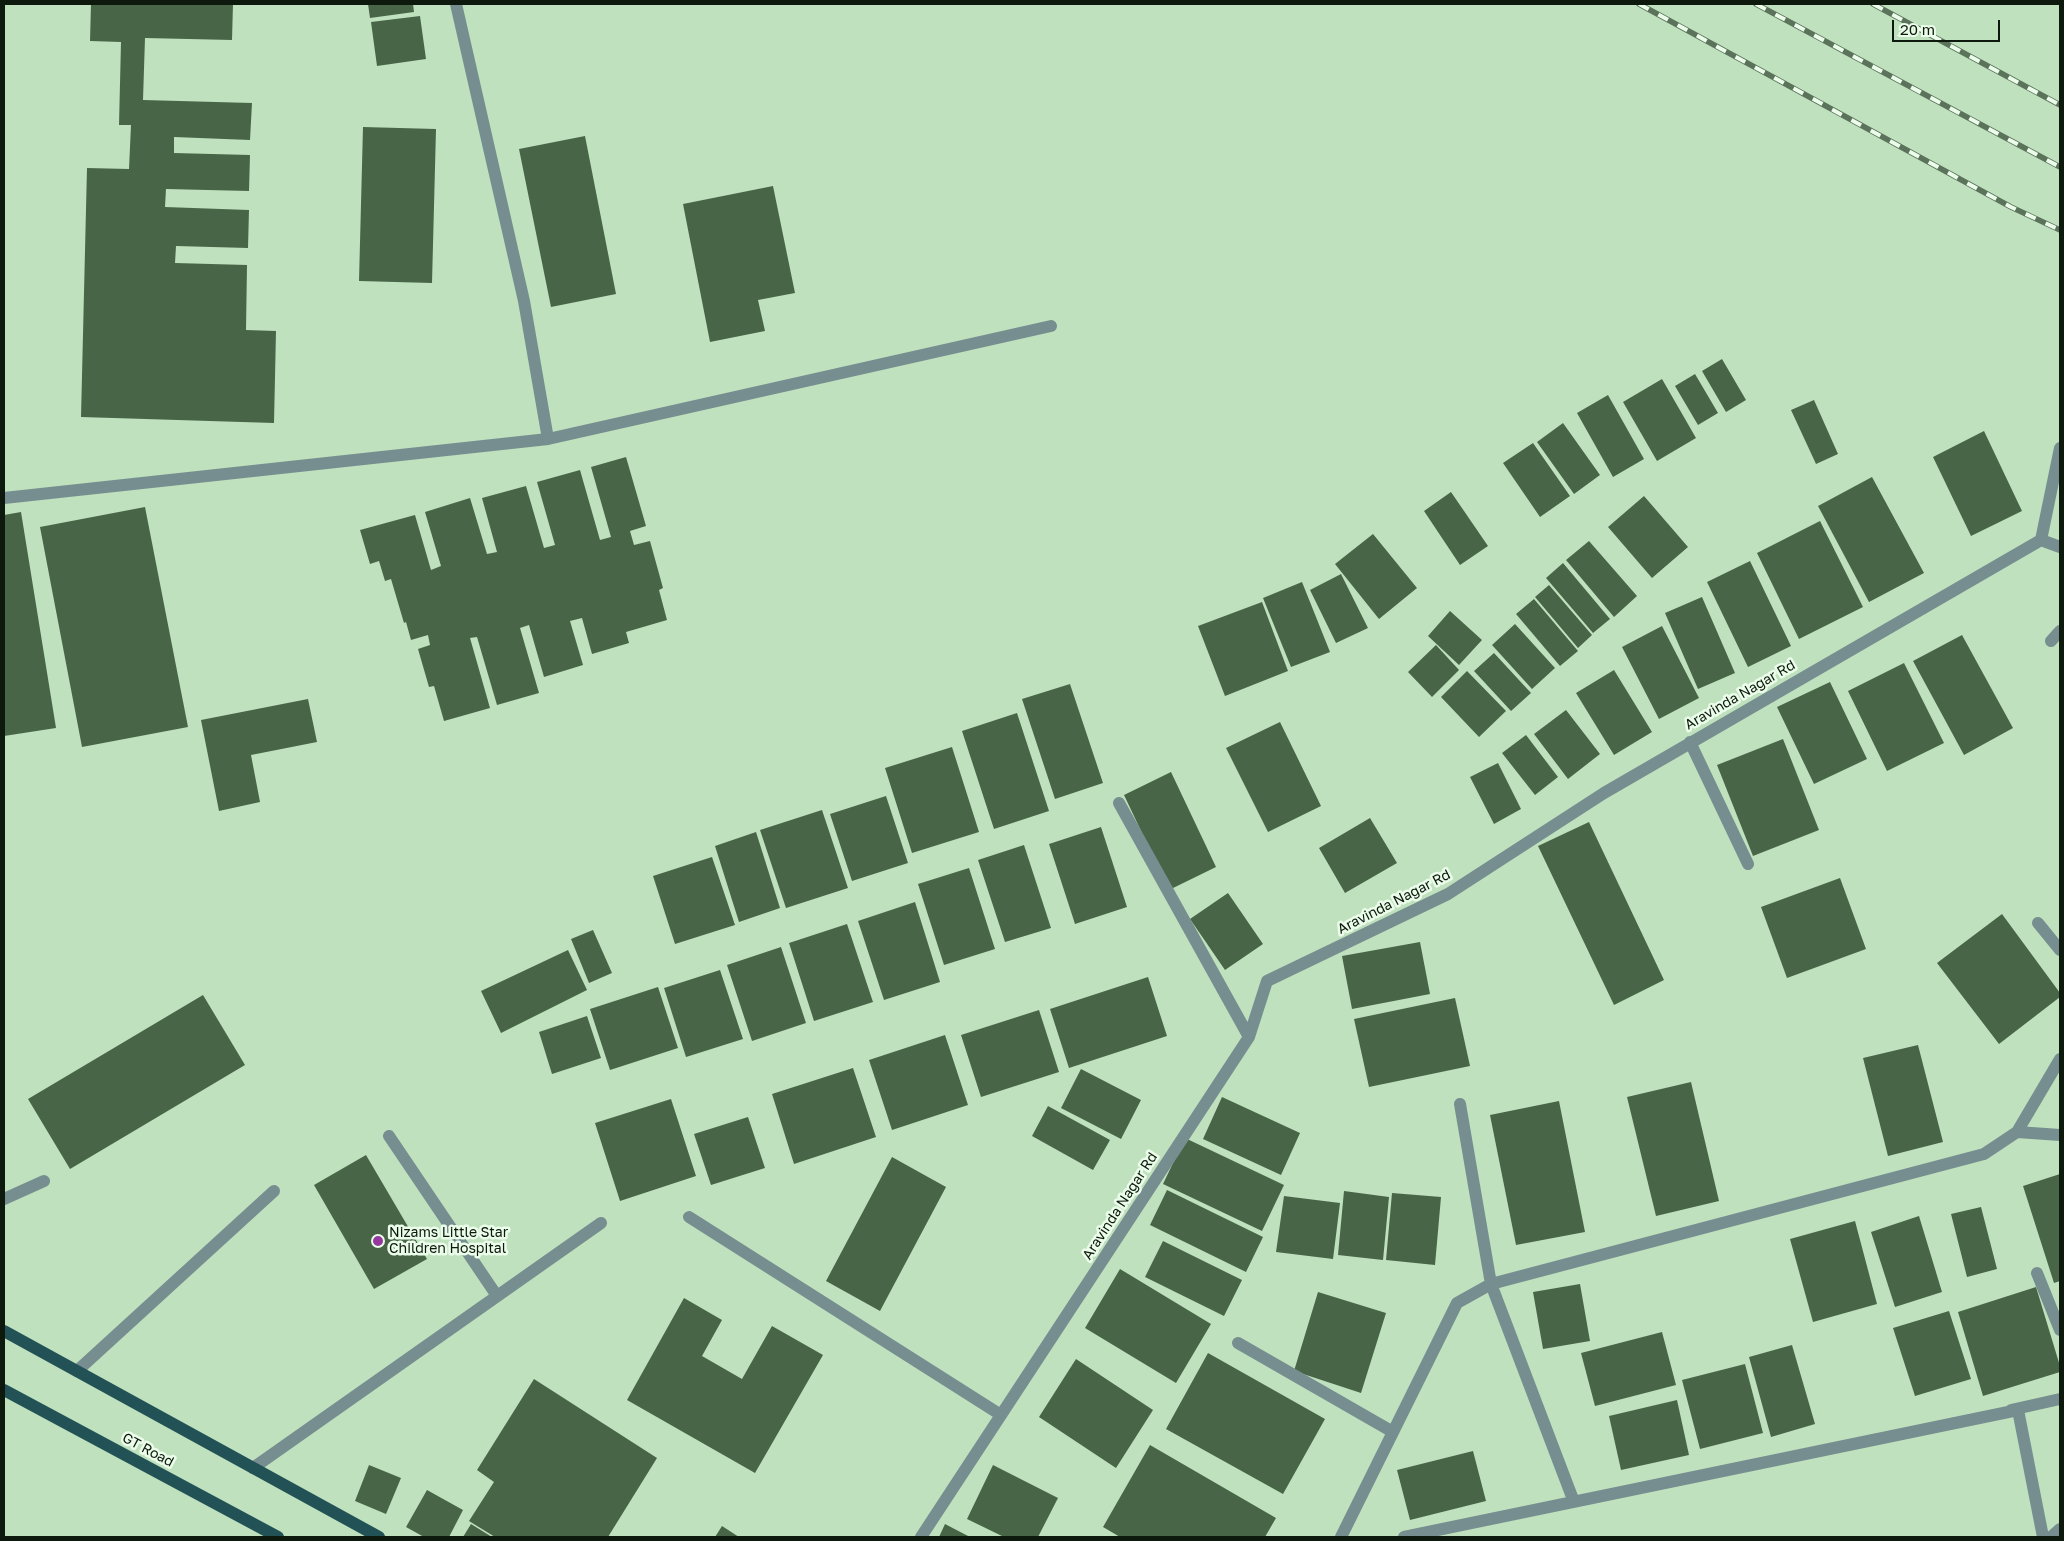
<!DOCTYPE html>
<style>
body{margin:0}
#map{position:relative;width:2064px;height:1541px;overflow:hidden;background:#bfe1bd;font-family:"Golos Text",sans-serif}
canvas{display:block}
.frame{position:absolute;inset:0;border:5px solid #0c190c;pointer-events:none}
.scale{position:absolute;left:1892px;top:20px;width:108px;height:22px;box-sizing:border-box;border:2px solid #0c190c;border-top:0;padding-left:6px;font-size:15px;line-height:18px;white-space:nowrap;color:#0c190c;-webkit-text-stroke:4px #ebfdea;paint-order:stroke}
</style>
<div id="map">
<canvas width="2064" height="1541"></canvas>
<div class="frame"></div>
<div class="scale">20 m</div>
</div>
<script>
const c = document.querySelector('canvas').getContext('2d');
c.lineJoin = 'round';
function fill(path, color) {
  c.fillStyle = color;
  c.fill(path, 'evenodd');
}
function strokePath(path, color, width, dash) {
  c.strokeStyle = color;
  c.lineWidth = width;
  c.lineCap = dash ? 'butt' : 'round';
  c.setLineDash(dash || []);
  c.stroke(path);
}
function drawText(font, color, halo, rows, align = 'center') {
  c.font = font + ' "Golos Text",sans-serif';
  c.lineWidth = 5;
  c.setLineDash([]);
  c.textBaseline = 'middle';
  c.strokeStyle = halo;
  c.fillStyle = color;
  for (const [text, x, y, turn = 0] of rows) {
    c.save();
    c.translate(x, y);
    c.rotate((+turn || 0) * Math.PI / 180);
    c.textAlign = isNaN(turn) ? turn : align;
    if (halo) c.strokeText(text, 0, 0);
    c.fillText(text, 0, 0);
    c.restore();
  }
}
fill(new Path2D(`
 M91,4H233L232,40L145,38L143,100L252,103L250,140L174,137V153L250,155L249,191L166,189L165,207L249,210L248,248L176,246L175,263L247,265L246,330L276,331L274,423L81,417L87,168L129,169L131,125H119L121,42L90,41Z
 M368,4H413L414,12L370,18Z
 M420,16L426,59L377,66L371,22Z
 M363,127L436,129L432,283L359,281Z
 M585,136L616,294L551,307L519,149Z
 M773,186L795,293L758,300L765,331L710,342L683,204Z
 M1722,359L1746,400L1726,412L1702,371Z
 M1695,374L1718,413L1698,425L1675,386Z
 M1662,379L1696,438L1657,461L1623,402Z
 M1608,395L1644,459L1613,477L1577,413Z
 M1814,400L1838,454L1816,464L1791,410Z
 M1563,423L1600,475L1574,494L1537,442Z
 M1984,431L2022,511L1971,536L1933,457Z
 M1533,443L1570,496L1540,517L1503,463Z
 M626,457L646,526L630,531L634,545L650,541L663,588L659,590L667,620L626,632L629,643L592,654L582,618L570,621L583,665L544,677L529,625L520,628L539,693L497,705L477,637L470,638L490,708L444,721L434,686L429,687L418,649L430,645L428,635L411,640L406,622L404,623L391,579L385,581L379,561L370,564L360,530L415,515L431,570L441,566L425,512L470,498L487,554L497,552L482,498L526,486L544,548L555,545L537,482L580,470L600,540L611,537L591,467Z
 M1872,477L1924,573L1869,602L1818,506Z
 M1451,492L1488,546L1460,565L1424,511Z
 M1644,496L1688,547L1652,578L1608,527Z
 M145,507L188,727L82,747L40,527Z
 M21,512L56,728L4,736V515Z
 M1820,521L1863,607L1799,639L1757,553Z
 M1373,534L1417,588L1379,619L1335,564Z
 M1589,541L1637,596L1614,617L1566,560Z
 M1750,561L1791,646L1748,667L1707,582Z
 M1563,563L1610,619L1593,633L1546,578Z
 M1341,574L1368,628L1336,643L1310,590Z
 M1302,582L1330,652L1291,667L1263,598Z
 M1549,585L1592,635L1578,648L1535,597Z
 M1702,597L1735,673L1698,689L1665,613Z
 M1534,599L1578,651L1560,666L1516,614Z
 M1262,602L1288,671L1225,696L1198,626Z
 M1450,611L1482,640L1459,665L1428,636Z
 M1515,624L1555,668L1532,689L1492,645Z
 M1662,626L1699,698L1659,719L1622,647Z
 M1962,635L2013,728L1964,755L1913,661Z
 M1436,645L1459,670L1432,697L1408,672Z
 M1494,653L1531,693L1511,711L1474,671Z
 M1904,663L1944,743L1887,771L1848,691Z
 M1614,670L1652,732L1614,755L1576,693Z
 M1467,671L1506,711L1479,737L1441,697Z
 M1830,682L1867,759L1814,784L1777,707Z
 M1070,684L1103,783L1055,799L1022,699Z
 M308,699L317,742L251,755L260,802L219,811L201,720Z
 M1566,710L1600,754L1568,779L1534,734Z
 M1017,713L1049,811L994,829L962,731Z
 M1280,722L1321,806L1268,832L1226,748Z
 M1526,735L1558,777L1535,795L1502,753Z
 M1783,739L1819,830L1753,856L1717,765Z
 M952,747L979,832L912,853L885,768Z
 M1498,763L1521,809L1494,824L1470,777Z
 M1171,772L1216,867L1169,890L1124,795Z
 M886,796L908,863L852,881L830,814Z
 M822,810L848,888L786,908L760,830Z
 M1370,818L1397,863L1345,893L1319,848Z
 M1589,822L1664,980L1614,1005L1538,846Z
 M1101,827L1127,907L1075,924L1049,844Z
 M756,832L780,908L739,922L715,846Z
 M1024,845L1051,928L1005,942L978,860Z
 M712,857L735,925L675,944L653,876Z
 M969,868L995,949L944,965L918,884Z
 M1840,878L1866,949L1787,978L1761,907Z
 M1228,893L1263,944L1225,970L1190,919Z
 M915,902L940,982L884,1000L858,921Z
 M2002,914L2060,993V997L1999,1044L1937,963Z
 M847,924L873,1002L814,1021L789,943Z
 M593,930L612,973L589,983L571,939Z
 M1420,942L1430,994L1352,1009L1342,956Z
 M781,947L806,1023L752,1041L727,965Z
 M568,950L587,990L501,1033L481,991Z
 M720,970L743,1039L686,1057L664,988Z
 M1148,977L1167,1036L1069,1068L1050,1009Z
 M658,987L678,1048L610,1070L590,1009Z
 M203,995L245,1065L70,1169L28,1099Z
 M1455,998L1470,1066L1369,1087L1354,1019Z
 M1039,1010L1059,1072L981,1097L961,1035Z
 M587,1016L601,1058L552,1074L539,1032Z
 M945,1035L968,1105L892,1130L869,1060Z
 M1918,1045L1943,1142L1888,1156L1863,1058Z
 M853,1068L876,1137L794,1164L772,1094Z
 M1081,1069L1141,1100L1121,1139L1061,1108Z
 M1691,1082L1719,1201L1656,1216L1627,1097Z
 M1222,1097L1300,1133L1281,1175L1203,1139Z
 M671,1099L696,1176L620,1201L595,1123Z
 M1559,1101L1585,1232L1516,1245L1490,1115Z
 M1048,1106L1110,1140L1093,1170L1032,1136Z
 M748,1117L765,1168L711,1185L694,1134Z
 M1185,1138L1284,1185L1262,1231L1163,1184Z
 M366,1155L427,1259L374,1289L314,1185Z
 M892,1157L946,1187L880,1311L826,1281Z
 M2060,1174V1281L2054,1283L2023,1186Z
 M1167,1190L1263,1237L1246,1272L1150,1225Z
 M1344,1191L1389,1197L1383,1260L1338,1255Z
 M1392,1193L1441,1197L1435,1265L1386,1260Z
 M1284,1196L1340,1203L1333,1259L1276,1252Z
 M1981,1207L1997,1269L1967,1277L1951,1214Z
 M1919,1216L1942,1292L1895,1307L1871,1232Z
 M1855,1221L1877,1304L1813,1322L1790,1239Z
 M1163,1241L1242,1280L1224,1316L1145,1277Z
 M1120,1269L1211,1324L1176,1383L1085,1328Z
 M1580,1284L1590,1341L1543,1349L1533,1292Z
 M2036,1287L2060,1366V1372L1983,1396L1958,1312Z
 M1318,1292L1386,1313L1361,1393L1294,1371Z
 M684,1298L722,1320L702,1356L742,1379L772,1326L823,1355L755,1473L627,1400Z
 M1949,1311L1971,1379L1915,1396L1893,1328Z
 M1662,1332L1676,1385L1595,1406L1581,1353Z
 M1792,1345L1815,1424L1771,1437L1749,1357Z
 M1208,1353L1325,1419L1283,1494L1166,1429Z
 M1076,1359L1153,1410L1116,1468L1039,1417Z
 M1745,1364L1763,1433L1700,1449L1682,1380Z
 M534,1379L657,1458L608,1537H495L469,1521L494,1482L477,1470Z
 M1677,1400L1689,1455L1621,1470L1609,1416Z
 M1150,1445L1276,1518L1265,1537H1120L1103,1527Z
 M1473,1451L1486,1501L1410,1520L1397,1470Z
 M369,1465L401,1478L386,1514L355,1501Z
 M993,1465L1058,1498L1038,1537H1004L967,1519Z
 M427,1490L463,1510L449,1537H424L406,1527Z
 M471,1524L492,1537H463Z
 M945,1524L970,1537H939Z
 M722,1526L739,1537H715Z`), '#486647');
strokePath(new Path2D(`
 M456,4L524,301L548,439
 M4,498L548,439L1051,326
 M2041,540L2060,547
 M2051,641L2060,631
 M1690,742L1748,864
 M1119,803L1249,1037
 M2038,923L2060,950
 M1460,1104L1491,1284L1574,1502
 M2017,1132L2060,1135
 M389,1136L497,1296
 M4,1199L44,1181
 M689,1217L1001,1415
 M2037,1273L2060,1330
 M1238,1343L1393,1432
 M77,1371L274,1191
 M2011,1410L2060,1399
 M253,1468L601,1223
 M921,1537L1249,1037L1267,981L1448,894L1604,793L2041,540L2060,448
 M1341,1537L1457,1303L1491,1284L1984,1154L2017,1132L2060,1059
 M1404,1537L2018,1410L2043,1537
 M2051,1537L2060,1529`), '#768e90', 12);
strokePath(new Path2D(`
 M4,1331L379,1537
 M4,1390L278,1537`), '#225256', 12);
const rail = new Path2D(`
 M1639,4L2011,207L2060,230
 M1756,4L2060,167
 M1873,4L2060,105`);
strokePath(rail, '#5b725b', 5.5);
strokePath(rail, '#ebfdea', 4, [11]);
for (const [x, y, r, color] of [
 [378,1241,6,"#9638a0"]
]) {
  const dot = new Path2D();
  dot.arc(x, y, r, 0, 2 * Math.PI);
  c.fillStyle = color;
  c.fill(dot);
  strokePath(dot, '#ebfdea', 2);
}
drawText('14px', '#0c190c', '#ebfdea', [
 ["Aravinda Nagar Rd",1740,695,-30],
 ["Aravinda Nagar Rd",1394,902,-27],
 ["Aravinda Nagar Rd",1120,1206,-57],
 ["GT Road",148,1450,28]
]);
drawText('14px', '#0c190c', '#ebfdea', [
 ["Nizams Little Star",389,1233],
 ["Children Hospital",389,1249]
], 'left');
</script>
